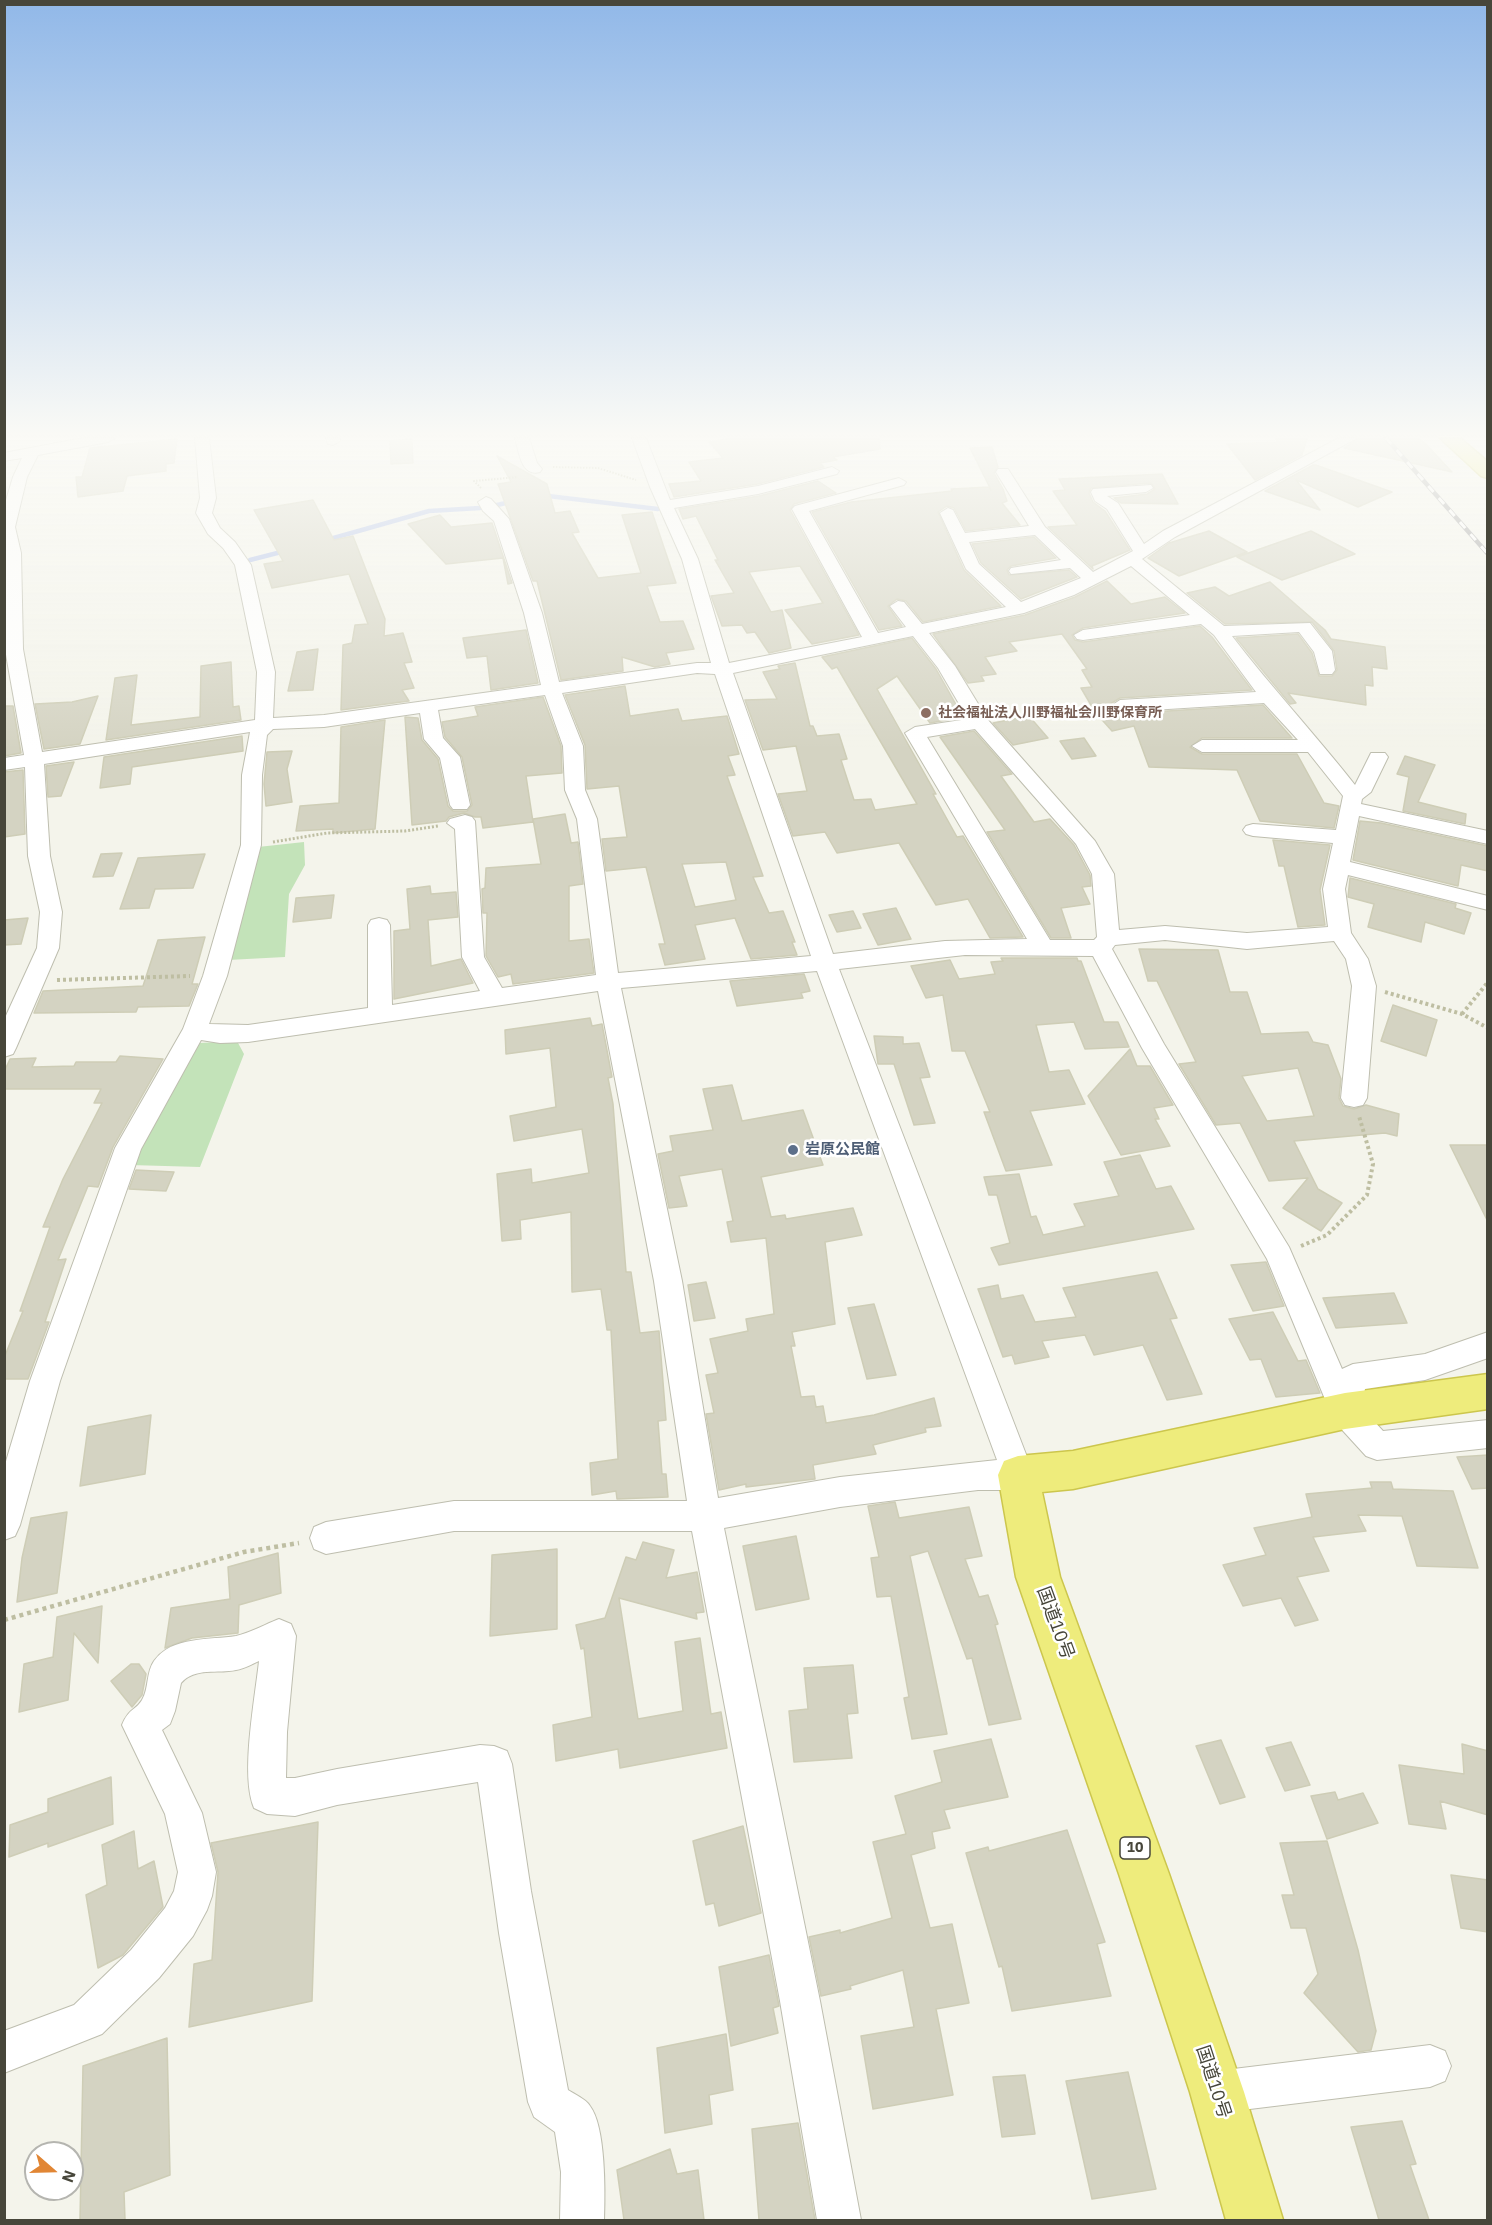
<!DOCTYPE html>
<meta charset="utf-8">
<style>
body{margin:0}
#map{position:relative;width:1492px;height:2225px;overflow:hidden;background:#f4f4eb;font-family:"IBM Plex Sans",sans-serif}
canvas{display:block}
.frame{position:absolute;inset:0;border:6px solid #47463a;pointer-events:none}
.north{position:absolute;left:24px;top:2141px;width:60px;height:60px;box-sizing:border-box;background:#fff;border:2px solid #b5b5b0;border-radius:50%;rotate:110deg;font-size:16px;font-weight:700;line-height:24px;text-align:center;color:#47463a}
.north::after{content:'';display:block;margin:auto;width:21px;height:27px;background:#e18635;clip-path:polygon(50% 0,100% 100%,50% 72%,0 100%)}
</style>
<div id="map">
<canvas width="1492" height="2225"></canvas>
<div class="frame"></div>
<div class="north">N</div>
</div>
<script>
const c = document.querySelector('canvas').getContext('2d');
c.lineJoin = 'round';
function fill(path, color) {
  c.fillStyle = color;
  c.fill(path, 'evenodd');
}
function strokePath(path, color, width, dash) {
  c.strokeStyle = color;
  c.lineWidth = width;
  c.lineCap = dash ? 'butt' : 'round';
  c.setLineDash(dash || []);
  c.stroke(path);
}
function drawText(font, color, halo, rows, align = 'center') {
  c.font = font + ' "IBM Plex Sans","Noto Sans JP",sans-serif';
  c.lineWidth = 5;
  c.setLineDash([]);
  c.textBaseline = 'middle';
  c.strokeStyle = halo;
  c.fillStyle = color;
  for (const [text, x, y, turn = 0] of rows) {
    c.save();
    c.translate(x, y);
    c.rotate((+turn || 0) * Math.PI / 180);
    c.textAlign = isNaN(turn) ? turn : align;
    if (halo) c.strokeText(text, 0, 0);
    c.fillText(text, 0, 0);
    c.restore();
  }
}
fill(new Path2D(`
 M304,842L305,865L289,894L285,957L228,960L258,847Z
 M237,1041L244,1054L200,1167L130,1165L187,1053L200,1043Z`), '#c3e3b9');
strokePath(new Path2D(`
 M540,495L658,509
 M493,506L514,501
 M323,541L429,511L480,508
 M250,560L289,550`), '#afbfe9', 4.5);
const building = new Path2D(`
 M733,438H879L880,449L833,457L837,460L820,463L824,467L758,484L674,497L669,484L701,481L689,462L723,458L709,442Z
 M1276,438H1307L1302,455L1255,480L1227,444L1277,442Z
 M1359,438H1416L1424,442L1452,472L1344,448Z
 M177,439L174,463L166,464V471L127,476L123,491L78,497L76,477H82L90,448Z
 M412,439L413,463L391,464L390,441Z
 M992,447L998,467L994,473L1003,489L1007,501L1002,503L1020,525L966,531L954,508L947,506L938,512L964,570L1001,606L923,622L906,601L897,599L888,606L902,626L879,630L812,512L851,502L952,491L951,489L989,487L991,490L970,448Z
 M497,456L547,484L555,513L570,511L579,532L572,533L598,578L641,573L622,515L652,512L676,583L647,586L660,622L683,621L694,649L666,653L670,664L655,667L622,657L623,671L561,680L537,581H533L498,484L511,482Z
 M1313,465H1316L1392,492L1358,507L1296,480L1320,510L1265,491Z
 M1162,474L1178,504L1121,503L1114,498L1147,494L1155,489L1151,483L1091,488L1089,493L1093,502L1105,511L1130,550L1092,566L1093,569L1048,527L1077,525L1053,491L1065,490L1059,479Z
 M818,481L836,493L794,504L790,510L859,635L812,644L785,610L823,603L800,566L749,572L771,612L782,610L791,648L769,653L755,632L747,633L742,625L722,626L711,596L734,593L715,560H718L696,516L683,519L679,509L759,496Z
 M313,500L334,540L353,536L385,619L384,636L403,633L412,662L404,663L414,688L402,690L409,701L341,710L343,645L352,643L355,625L368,624L349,574L272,588L264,564L283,561L254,510Z
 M440,515L451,527L492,523L512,583L508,584L503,558L446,564L408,524Z
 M1209,531L1247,552L1179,576L1148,558L1169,543Z
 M1311,531L1355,554L1282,580L1237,557Z
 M1034,537L1056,558L1011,566L1007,570L1009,575L1069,570L1077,577L1021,599L981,563L972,544Z
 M1107,581L1131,604L1165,597L1185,613L1083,628L1072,635L1075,640L1083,642L1200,626L1212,637L1252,690L1120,698L1110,704V708L1120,714L1263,705L1292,738H1202L1190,747L1202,754H1297L1324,803L1339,806L1334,828L1260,821L1237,770L1149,767L1134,726L1112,731L1095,712L1081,688L1092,687L1082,670L1087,669L1062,634L1009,642L1017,651L985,657L996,674L981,676L984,681L968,683L933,634L1025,615L1075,597Z
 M1270,582L1325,630L1331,639L1385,647L1387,669L1372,667L1373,686L1365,685L1366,705L1288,693L1296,703L1290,704L1236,638L1298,634L1312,653L1319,676H1332L1337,670L1334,651L1312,622L1225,624L1187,593L1215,587L1229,596Z
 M526,630L538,683L491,690L487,656L467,658L463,638Z
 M912,638L936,669L963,717L930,723L897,676L877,689L936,794H933L957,837L963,836L1023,937L990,938L968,899L936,905L899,843L837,853L825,832L793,836L778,794L807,791L796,746L763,750L745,700L777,699L763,672L780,669L778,666L795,663L810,726H813L817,736L839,734L847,759L841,760L854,800L871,799L875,810L917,804L837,667L832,669L822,657Z
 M318,649L313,690L288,691L297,652Z
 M231,662L233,707L239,706L241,720L106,740L115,678L137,675L131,725L200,717L201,666Z
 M625,686L630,716L678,709L682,721L727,716L739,754L728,756L735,775L727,776L763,876L753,877L769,913L783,911L795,942H792L797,955L751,959L735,918L695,925L705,959L665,965L659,944H665L646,867L606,871L602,839L627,837L619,786L587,789L585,745L565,695ZM726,862L736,900L695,907L682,864Z
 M98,696L80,744L44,749L35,704L72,702Z
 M543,697L561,746L562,773L526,776L533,822L483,828L481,817H475L464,813L449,817L446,821L412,825L405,717L418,718L422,740L438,759L448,806L453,811H467L472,805L462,757L445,737L442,722L478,716L475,707Z
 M4,706H13L21,753L4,756Z
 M1029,716L1048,738L1013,745L993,723Z
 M385,720L375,829L333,833V829L296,831L300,806L339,803L341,727Z
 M974,731L1012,774L1001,776L1034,822L1050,819L1074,845L1090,875L1091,886L1082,887L1090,904L1061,908L1071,938H1051L987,832L1005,830L940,737Z
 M242,736L243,751L132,767L130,784L100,788L104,757Z
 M1084,738L1096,756L1072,759L1060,741Z
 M292,751L287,769L292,802L266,806L264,784L267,752Z
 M1405,756L1435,765L1418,802L1466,814L1465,824L1403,811L1409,777L1397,774Z
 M74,762L61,796L48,797L46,766Z
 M23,770L25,834L4,837V772Z
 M565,814L571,843L578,842L583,884L569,886V941L589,939L594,973L513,984L511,974L498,977L486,956L487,913H483L482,889L485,888L486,868L541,864L533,819Z
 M1360,821L1381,823L1488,846V871L1461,865L1458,886L1353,860Z
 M1273,840L1330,845L1320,890L1325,925L1298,927L1284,866H1279Z
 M122,853L113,876L93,877L101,854Z
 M205,854L193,888L155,889L149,908L120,909L138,858Z
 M1350,878L1456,904L1455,908L1471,913L1464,934L1425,922L1421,942L1368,927L1374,904L1348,897Z
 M430,886L431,894L456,892L458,917L428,920L431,966L461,959L473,983L394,999V931L410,929L407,889Z
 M334,895L331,918L293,922L296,898Z
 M896,908L911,939L878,945L863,914Z
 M853,911L861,928L837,932L829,915Z
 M28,918L21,944L4,945V920Z
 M205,937L192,984H198L189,1006L138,1007L136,1012L34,1013L43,991L143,986L158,940Z
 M1139,949L1218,950L1230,992H1247L1261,1034L1308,1032L1313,1042L1328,1045L1341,1079L1339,1098L1343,1106L1354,1109L1366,1105L1399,1114L1397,1136L1385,1133L1294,1141L1318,1189L1342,1203L1321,1231L1283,1208L1308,1178L1269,1181L1240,1123L1216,1125L1179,1064L1196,1062L1157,981H1148ZM1298,1068L1314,1116L1267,1121L1242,1076Z
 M1001,958H1077L1078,961H1081L1104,1022H1118L1129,1047L1085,1049L1074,1022L1036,1025L1049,1072L1069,1070L1085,1104L1030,1111L1052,1165L1006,1171L984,1112H990L965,1051H952L943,995L926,998L911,966L950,960L959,979L995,974L991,962L1003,961Z
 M804,974L810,991L801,993L803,998L737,1006L730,981Z
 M1393,1005L1437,1020L1426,1056L1381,1041Z
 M590,1018L592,1026L602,1024L612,1077L608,1078L613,1104L626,1272H631L640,1333L659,1331L666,1420L658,1421L662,1474H666L668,1497L617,1499L616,1491L592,1495L590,1463L618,1459L611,1330H607L601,1289L572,1292L571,1212L520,1220L521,1239L502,1241L497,1174L531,1169L532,1183L589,1173L582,1129L514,1141L510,1116L556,1107L550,1048L506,1054L505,1030Z
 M874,1036L903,1037V1044L919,1043L930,1077L920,1078L935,1123L914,1125L894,1064H878Z
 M1130,1049L1137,1066H1150L1173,1105L1154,1108L1159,1119H1155L1170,1146L1121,1155L1088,1096Z
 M120,1056L163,1059L113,1147L98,1187L88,1186L58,1260L66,1259L45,1322H49L28,1379H4V1358L23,1311H20L50,1227H43L63,1179L102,1103H94L101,1089H4V1072L10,1059L36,1058L32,1067L74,1066L76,1062H116Z
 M732,1085L742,1121L803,1110L823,1165L761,1177L771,1217L785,1215L786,1219L853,1208L862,1235L825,1242L835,1324L792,1332L795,1346H791L801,1397L814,1396L816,1407L823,1406L826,1423L874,1415L934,1398L941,1426L925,1428L926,1432L873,1445L876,1454L813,1465L815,1479L746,1487V1484L719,1490L706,1414L714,1413L706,1375L718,1373L710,1339L748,1331L746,1319L774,1314L766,1238L731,1242L727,1222L733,1221L722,1169L679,1176L687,1206L669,1208L658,1154L673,1151L670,1136L713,1130L703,1089Z
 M1450,1145H1488V1222Z
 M1140,1155L1156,1189L1171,1186L1194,1229L999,1265L991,1248L1010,1243L997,1195H989L984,1177L1019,1174L1031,1217L1036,1216L1043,1235L1085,1226L1074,1204L1119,1196L1104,1162Z
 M136,1170L174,1172L166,1191L129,1189Z
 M1266,1262L1284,1306L1253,1311L1231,1265Z
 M1157,1272L1177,1318L1170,1319L1202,1394L1167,1400L1143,1345L1094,1355L1085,1335L1042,1341L1049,1357L1015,1364L1012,1355L1003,1357L978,1289L998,1285L1001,1299L1023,1295L1035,1322L1076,1317L1063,1288Z
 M706,1282L715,1318L694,1321L688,1285Z
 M1394,1293L1407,1323L1336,1328L1323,1298Z
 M874,1304L896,1375L867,1379L848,1308Z
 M1273,1312L1298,1361L1306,1360L1320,1393L1276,1397L1261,1359L1250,1360L1229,1319Z
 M151,1415L145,1474L80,1486L88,1427Z
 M1488,1455V1488L1472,1489L1457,1457Z
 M1370,1482H1391L1393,1489L1453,1491L1478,1568L1417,1566L1402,1516L1358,1515L1366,1531L1313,1537L1329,1571L1297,1577L1318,1620L1295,1626L1281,1598L1243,1606L1223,1565L1266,1555L1254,1528L1312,1517L1306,1494L1372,1488Z
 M895,1502L899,1518L969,1507L982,1556L965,1559L979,1597L988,1595L998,1624L995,1625L1021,1719L989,1725L972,1658L967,1659L928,1551L910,1556L947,1734L912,1739L904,1698L909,1697L891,1596L877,1597L871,1558L879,1557L868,1506Z
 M67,1512L57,1593L17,1602L22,1558L31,1518Z
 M796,1536L809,1599L756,1610L743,1546Z
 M643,1542L674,1550L666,1578L697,1572L704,1612L696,1613L697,1619L619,1598L638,1719L683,1711L675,1642L700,1638L711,1714L721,1712L727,1748L620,1768L618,1749L556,1761L553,1725L592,1717L584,1648L581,1649L576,1625L605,1618L626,1557L636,1560Z
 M557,1549V1629L490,1636L492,1555Z
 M278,1553L281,1593L239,1605L238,1633L192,1638L165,1648L171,1608L230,1599L228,1567Z
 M102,1606L98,1663L74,1633L68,1700L19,1712L24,1664L53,1657L57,1617Z
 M131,1664H139L146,1674L142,1695L132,1707L111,1681Z
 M853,1665L858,1713L847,1714L852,1758L794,1762L789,1711L808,1709L804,1668Z
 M991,1739L1008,1797L944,1810L950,1828L932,1832L935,1848L911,1855L930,1928L952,1924L969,2003L936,2009L953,2095L873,2109L861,2036L914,2027L903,1970L850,1986L851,1989L821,1996L809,1937L840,1930V1933L892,1918L873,1842L906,1834L895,1796L942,1782L934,1751Z
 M1221,1740L1245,1797L1220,1804L1196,1746Z
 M1291,1742L1310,1785L1285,1791L1266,1748Z
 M1462,1744L1488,1751V1815L1440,1801L1446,1829L1409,1824L1399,1765L1464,1774Z
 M111,1777L113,1824L48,1847V1843L9,1857L10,1825L48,1812V1799Z
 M1335,1792L1338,1800L1363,1793L1378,1823L1327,1839L1311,1796Z
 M318,1822L312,2001L189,2027L194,1964L212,1960L218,1872L211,1843Z
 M743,1826L761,1913L719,1926L714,1903L706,1905L693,1841Z
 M1067,1830L1105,1942L1097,1944L1111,1996L1012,2011L1002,1966L999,1967L966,1853L988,1847L989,1851Z
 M134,1831L138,1869L154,1861L163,1907L123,1955L98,1968L86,1895L107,1885L102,1845Z
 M1327,1841L1358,1950L1376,2031L1371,2050L1358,2052L1304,1993L1318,1974L1306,1928H1291L1282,1895H1294L1280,1843Z
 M1451,1875L1488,1880V1932L1461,1928Z
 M769,1955L779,2006L773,2008L778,2033L731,2046L719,1967Z
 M726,2034L733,2090L709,2095L712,2124L665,2133L657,2048Z
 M167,2038L170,2175L124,2192L125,2220H80L83,2066Z
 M1128,2072L1156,2189L1092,2199L1066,2081Z
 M1025,2075L1035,2134L1002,2137L993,2077Z
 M1402,2121L1416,2164L1410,2165L1429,2220H1379L1351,2127Z
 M798,2123L815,2220H759L752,2129Z
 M670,2149L677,2174L698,2170L704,2220H624L617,2170Z`);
fill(building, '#d4d3c2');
strokePath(building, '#cecdb6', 1.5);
const minor = new Path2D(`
 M83,438H115L108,442L38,455L27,477L15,527L21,553L23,649L42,752L255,720L257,672L235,565L223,548L208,534L196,513L200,498L195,438H209L216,498L212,513L220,528L235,542L251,565L275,672L273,718L324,715L541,685L524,613L494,521L483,511L478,502L486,497L491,499L509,519L542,613L559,682L697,663H711L682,559L650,487L632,438H646L670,500L758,486L832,467L839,471L837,474L758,494L674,508L698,559L729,663L862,637L792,509L795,506L899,478L906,482L904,485L809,511L878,633L906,627L890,606L898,601L904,602L922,624L1006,607L966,569L940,513L948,508L953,510L965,533L1029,526L996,472L998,469H1008L1045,527L1093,572L1133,551L1107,509L1095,501L1091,492L1093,489L1151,485L1153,488L1146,492L1107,496L1118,503L1144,544L1163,531L1339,438H1357L1175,537L1142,559L1224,626L1310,623L1332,651L1335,670L1332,674H1320L1314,652L1299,632L1232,636C1271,687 1315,734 1355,785L1371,753H1385L1388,757L1371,792L1362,799L1361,804L1488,831V844L1359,816L1350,862L1488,896V910L1348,875L1345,889L1351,933L1368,959L1376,986L1367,1098L1363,1105L1354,1107L1345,1105L1341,1098L1352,986L1346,959L1334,941L1247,949L1165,940L1115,945L1112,949L1164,1044L1289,1247L1342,1369L1353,1364L1425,1354L1488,1332V1358L1425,1380L1365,1389L1361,1407L1383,1431L1488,1420V1448L1377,1460L1366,1456L1334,1421L1267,1259L1142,1048L1093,956L965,955L839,969L1034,1475L1029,1485L1018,1490H978L840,1507L724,1528L820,2001L861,2220H817L780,2001L692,1531H454L326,1554L314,1549L310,1538L314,1527L326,1522L454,1501H687L654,1281L598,991L248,1042L220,1043L201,1040L141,1149L60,1381L20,1525L15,1536L4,1540V1468L30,1381L115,1148L183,1029L203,976L241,845L242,775L250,732L44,764L50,856L62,912L59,948L16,1048L13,1054L4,1057V1020L37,948L40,912L28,856L25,767L4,770V758L24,755L5,649L4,551V507L13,477L22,458L4,461V453ZM1035,535L1061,560L1011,568L1009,571L1011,574L1070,568L1081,578L1021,602L979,564L969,542ZM1131,566L1190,615L1083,630L1074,635L1077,639L1083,640L1201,624L1214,635L1256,692L1120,700L1111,706L1120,712L1264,703L1298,740H1202L1192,746L1202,752H1308L1343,796L1336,830L1253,824L1246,826L1243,830L1246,834L1253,836L1333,843L1323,889L1328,927L1247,933L1165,926L1119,930L1114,874L1095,841L988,720L955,666L929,633L1024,613L1074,595ZM913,636L938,668L968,719L915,727L905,733L1027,939L945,941L833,954L733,673ZM697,673L715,674L811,956L618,973L597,819L585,790L583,746L562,693ZM545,695L563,746L565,790L577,819L596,975L502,988L484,957L475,821L472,817L465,815L450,819L447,823L455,829L462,957L480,991L392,1005L390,925L387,920L379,918L371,920L368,925V1008L248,1025L209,1024L227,976L261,845L262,775L267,735L273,729L324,727L420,713L424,739L440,758L450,805L453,809H467L470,805L460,757L443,738L438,710ZM975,729L1076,844L1092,874L1097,937L1094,940H1050L927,737ZM817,971L997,1460L840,1477L718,1498L682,1281L621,988Z
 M326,438H340V441L333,445L328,444Z
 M515,438H529L537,463L542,469L540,472C521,477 519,452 515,438Z
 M279,1619L291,1624L296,1636L287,1732L286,1778H295L337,1769L480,1745L494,1746L507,1751L512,1764L531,1891L568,2090C574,2094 586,2099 590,2106C606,2127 605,2194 604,2220H560L561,2172L555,2132L534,2117L528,2102L499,1933L478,1782L337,1805L295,1816L267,1814L254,1808C240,1775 255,1699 259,1661C252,1664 244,1669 236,1670C218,1674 195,1667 181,1683L175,1711L170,1724L162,1730L202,1813L216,1872L212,1896L207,1910L193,1936L159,1978L102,2034L4,2073V2031L74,2005L131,1950L165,1908L174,1891L178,1872L165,1814L122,1725C129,1708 135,1711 142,1700C149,1689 146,1672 154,1661C171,1636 211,1640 236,1636C250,1633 266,1624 279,1619Z
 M1430,2045L1445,2051L1451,2066L1445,2081L1430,2087L1217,2113L1202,2107L1196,2092L1202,2077L1217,2071Z`);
const highway = new Path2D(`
 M1440,438H1460L1488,462V478L1481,476Z
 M1488,1374V1409L1345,1429L1073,1489L1042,1492L1060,1577L1169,1874L1244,2092L1283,2220H1226L1190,2092L1119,1874L1016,1577L998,1475L1004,1461L1018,1456L1073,1451L1345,1393Z`);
strokePath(minor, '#bebeaf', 2);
strokePath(highway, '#ccc64d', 3);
strokePath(new Path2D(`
 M553,467L598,468L636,480
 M481,488L474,481L518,477`), '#bebea2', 2, [1.5, 1.5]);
strokePath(new Path2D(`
 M273,842L327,833L405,831L438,826`), '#bebea2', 3, [2, 2]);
strokePath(new Path2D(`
 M57,980L190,976
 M1385,992L1462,1014L1488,1028
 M1462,1014L1488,982
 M1301,1246L1327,1235L1367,1195L1373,1164L1359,1116`), '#bebea2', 4, [3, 3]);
strokePath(new Path2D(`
 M4,1620L244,1552L299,1543`), '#bebea2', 4.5, [4, 4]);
fill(minor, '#fff');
fill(highway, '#eeec7c');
const rail = new Path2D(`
 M1386,438L1488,554`);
strokePath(rail, '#989898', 4.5);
strokePath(rail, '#fff', 3, [8]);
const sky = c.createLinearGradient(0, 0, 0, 750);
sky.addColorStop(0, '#91b8e8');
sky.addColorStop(0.58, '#fafaf6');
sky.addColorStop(1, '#fafaf600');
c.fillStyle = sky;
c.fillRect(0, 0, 1492, 750);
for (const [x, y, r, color] of [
 [926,713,6,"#8d6e63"],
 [793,1150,6,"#5c6f8a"]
]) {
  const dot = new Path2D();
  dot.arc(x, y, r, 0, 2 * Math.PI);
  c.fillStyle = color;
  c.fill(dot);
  strokePath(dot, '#fff', 2);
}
drawText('bold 14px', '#785e54', '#fff', [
 ["社会福祉法人川野福祉会川野保育所",938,713]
], 'left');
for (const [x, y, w] of [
 [1135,1848,30]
]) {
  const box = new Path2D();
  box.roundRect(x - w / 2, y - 11, w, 22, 4.5);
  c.fillStyle = '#fff';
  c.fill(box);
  strokePath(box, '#47463a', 1.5);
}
drawText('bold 14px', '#47463a', null, [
 ["10",1135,1848]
]);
drawText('bold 15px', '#4e5e75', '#fff', [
 ["岩原公民館",805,1150]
], 'left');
drawText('18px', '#47463a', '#fff', [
 ["国道10号",1055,1623,70],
 ["国道10号",1213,2082,72]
]);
</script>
